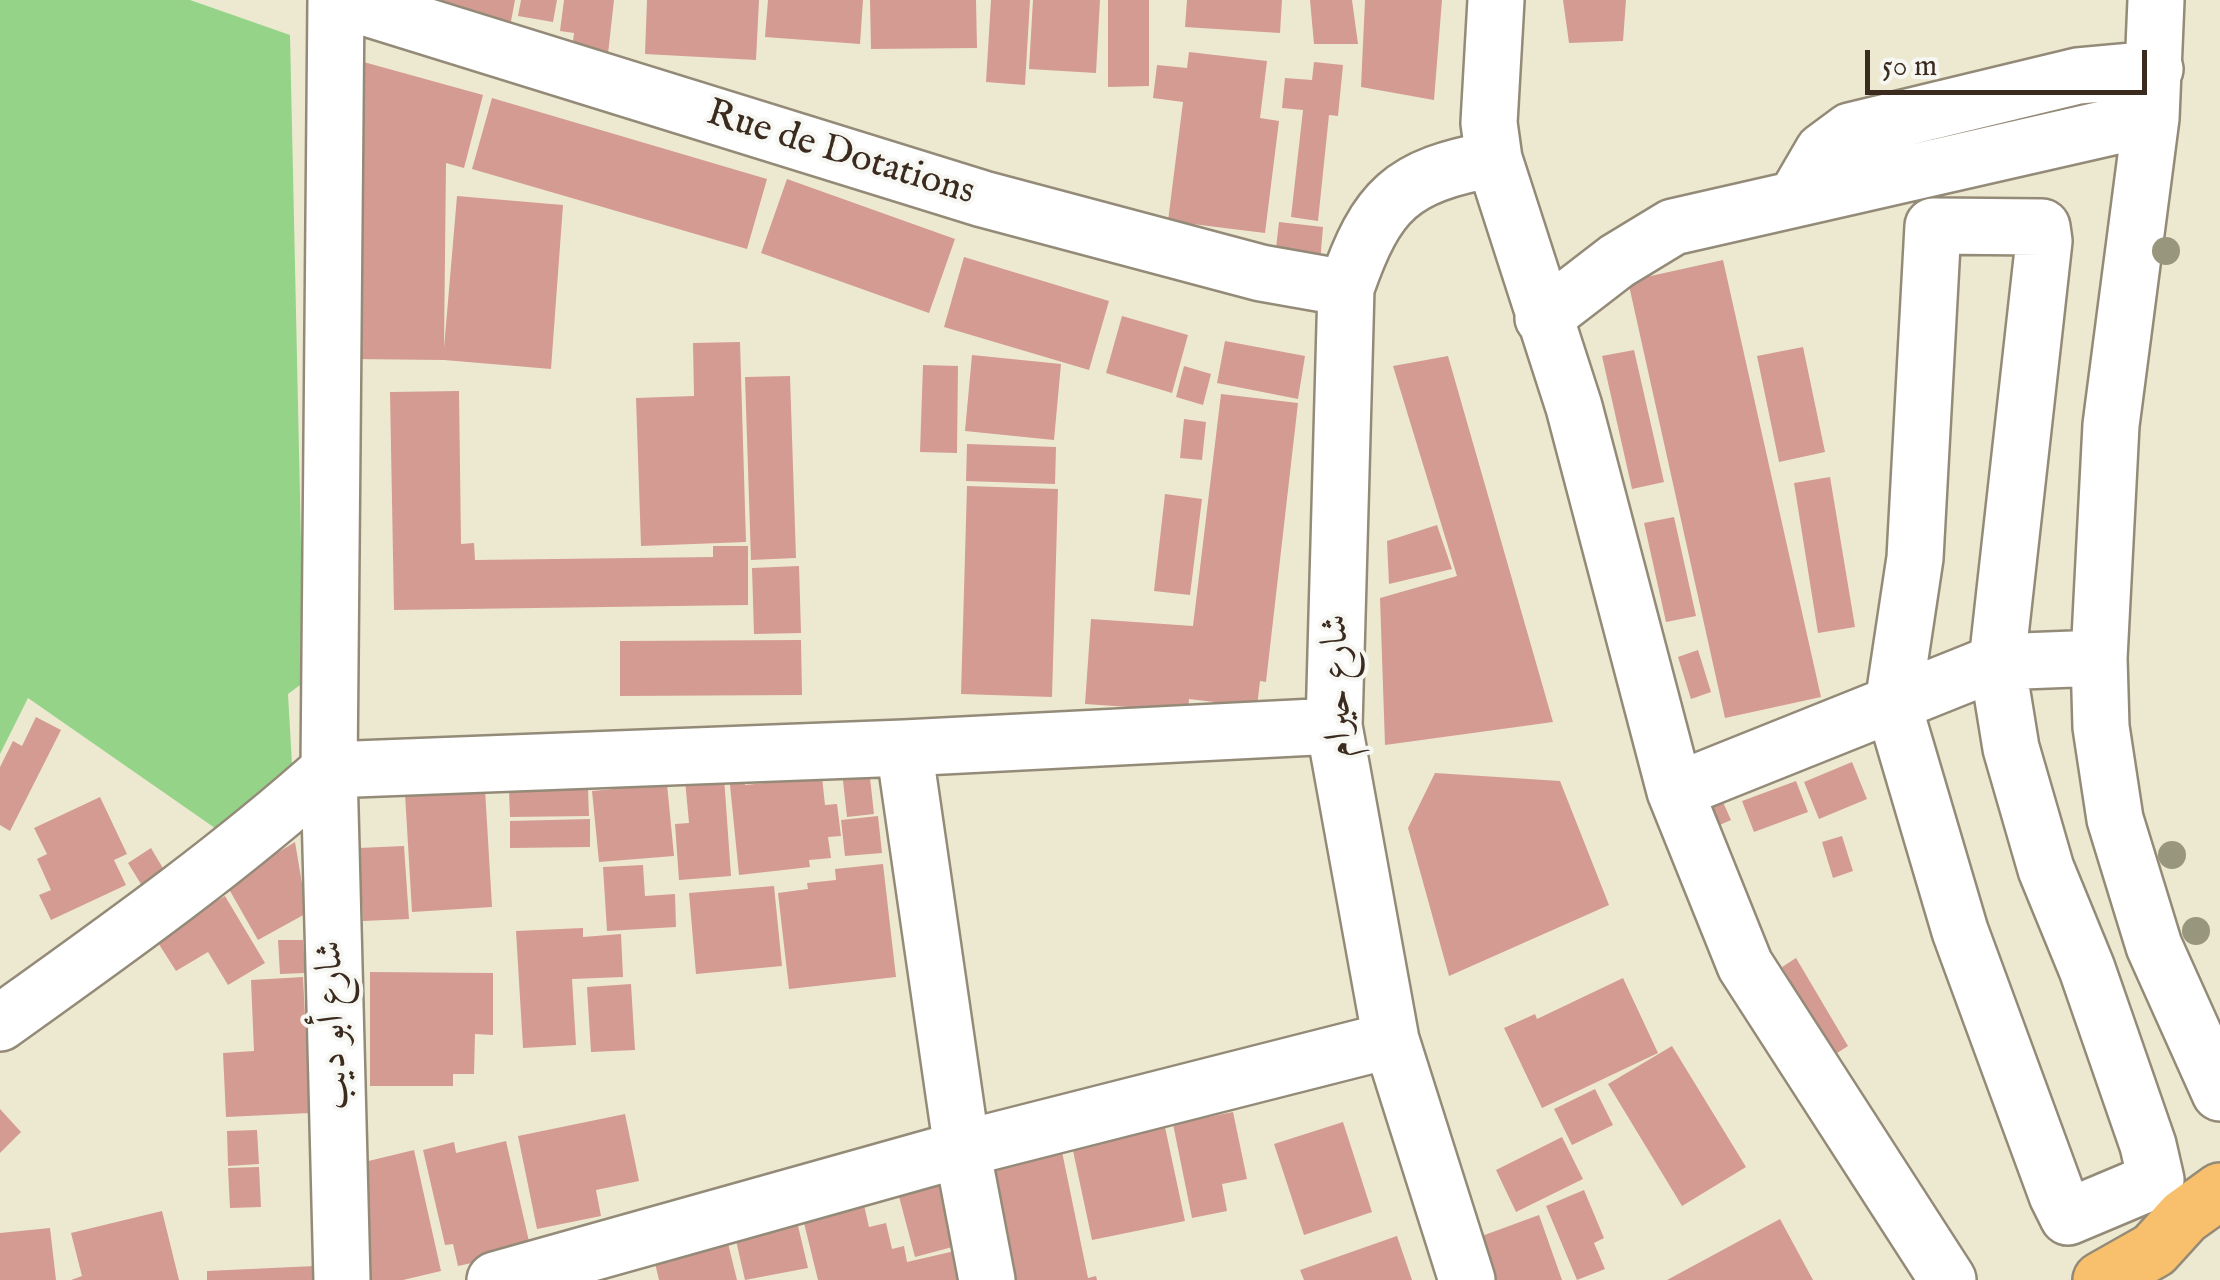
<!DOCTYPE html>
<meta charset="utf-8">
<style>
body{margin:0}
#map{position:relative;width:2220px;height:1280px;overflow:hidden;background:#ede9d1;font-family:"IM FELL English",serif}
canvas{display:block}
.scale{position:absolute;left:1865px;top:50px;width:282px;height:45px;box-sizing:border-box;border:5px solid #3b2a1e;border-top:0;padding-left:12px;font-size:30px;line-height:35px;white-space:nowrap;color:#3b2a1e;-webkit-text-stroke:8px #f6f6f2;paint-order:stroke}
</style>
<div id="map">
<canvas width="2220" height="1280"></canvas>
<div class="scale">50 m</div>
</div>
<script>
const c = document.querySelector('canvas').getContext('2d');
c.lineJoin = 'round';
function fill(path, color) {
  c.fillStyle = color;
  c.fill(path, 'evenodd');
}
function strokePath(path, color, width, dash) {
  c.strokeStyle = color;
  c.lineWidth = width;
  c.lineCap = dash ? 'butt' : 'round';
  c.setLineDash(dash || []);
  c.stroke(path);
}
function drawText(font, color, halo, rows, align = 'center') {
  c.font = font + ' "IM FELL English",Amiri,serif';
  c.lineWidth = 8;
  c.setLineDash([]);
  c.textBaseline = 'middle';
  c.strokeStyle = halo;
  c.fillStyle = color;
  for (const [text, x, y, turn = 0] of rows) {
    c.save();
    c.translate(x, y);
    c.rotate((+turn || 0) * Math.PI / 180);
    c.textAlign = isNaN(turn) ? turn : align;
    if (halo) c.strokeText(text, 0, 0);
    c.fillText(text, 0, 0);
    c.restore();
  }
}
fill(new Path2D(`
 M0,0H190L290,35L304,682L288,694L293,782L225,835L28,698L0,754Z`), '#95d389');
fill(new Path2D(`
 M428,0H515L509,32Z
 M521,0H557L553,22L518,16Z
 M564,0H614L608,54L572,49L574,33L560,31Z
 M647,0H759L756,60L645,54Z
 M768,0H863L860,44L765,37Z
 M870,0H976L977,48L871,49Z
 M991,0H1030L1025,85L986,82Z
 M1033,0H1100L1096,73L1029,69Z
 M1108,0H1149V86L1108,87Z
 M1187,0H1282L1280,33L1185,27Z
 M1310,0H1352L1358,44H1314Z
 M1365,0H1442L1434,100L1361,87Z
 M1563,0H1626L1623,41L1569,43Z
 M1189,52L1267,61L1260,118L1279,121L1265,233L1168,221L1183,102L1153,98L1157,65L1187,68Z
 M360,61L483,95L464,168L446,163L444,348L457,196L563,205L551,369L444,360L354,359Z
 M1314,62L1343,65L1338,116L1329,115L1318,221L1291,217L1303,110L1282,108L1285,78L1312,80Z
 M492,98L767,179L747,249L472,169Z
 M787,179L955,239L929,313L761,253Z
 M1279,222L1323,227L1320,263L1275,257Z
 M964,257L1109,301L1089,370L944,327Z
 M1723,260L1821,697L1725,718L1628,281Z
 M1122,316L1188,335L1172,393L1106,373Z
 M1225,341L1305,356L1298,399L1217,383Z
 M740,342L746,542L641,546L636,398L694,396L693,343Z
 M1803,347L1825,452L1779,462L1757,356Z
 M1634,350L1664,482L1632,489L1602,356Z
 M972,355L1061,364L1054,440L965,431Z
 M1448,356L1553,722L1385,745L1380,598L1457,576L1393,366Z
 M923,365L958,366L957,453L920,452Z
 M1184,366L1211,374L1203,405L1176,397Z
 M790,376L796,558L751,560L745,377Z
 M459,391L461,544L474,543L475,560L713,557V546H748V605L394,610L390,392Z
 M1221,394L1298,403L1266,682L1260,681L1257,707L1189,699L1188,711L1085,704L1091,619L1193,626Z
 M1184,419L1206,422L1202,460L1180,458Z
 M967,444L1056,447L1055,484L966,481Z
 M1830,477L1855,627L1818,633L1794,483Z
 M967,486L1058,489L1052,697L961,694Z
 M1165,494L1202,499L1190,595L1154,591Z
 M1674,517L1696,616L1666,622L1644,523Z
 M1437,525L1452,569L1389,584L1387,541Z
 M799,566L801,633L754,634L752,568Z
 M801,640L802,695L620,696V641Z
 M1698,650L1711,692L1691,699L1678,657Z
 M36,717L61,730L10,831L0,825V767L13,741L22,746Z
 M1852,762L1867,799L1819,819L1804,782Z
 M869,769L874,814L847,817L842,772Z
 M1435,773L1560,781L1609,905L1449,976L1408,828Z
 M744,774L745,785L822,777L825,805L837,804L841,836L828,837L831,858L809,860L810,867L739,875L729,775Z
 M724,777L731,876L679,880L675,824L689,823L685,780Z
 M1796,781L1808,812L1754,832L1742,801Z
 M1714,782L1731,820L1704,832Z
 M667,784L674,856L599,862L592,791Z
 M485,789L492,907L412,912L405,794Z
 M588,789L589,816L510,817L509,790Z
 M100,797L127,854L114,860L126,885L51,920L39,895L51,890L37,859L47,854L34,828Z
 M878,816L882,853L845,856L841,820Z
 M590,819V847L510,848V821Z
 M1842,836L1853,871L1833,878L1822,842Z
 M295,842L307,913L258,940L226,884Z
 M404,846L409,919L363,921L359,848Z
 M151,848L167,875L144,889L128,863Z
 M883,864L896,977L789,989L778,893L808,889L807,883L836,880L835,869Z
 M643,865L645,896L675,894L676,927L607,931L603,867Z
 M774,886L782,966L696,974L689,893Z
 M225,896L265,963L228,985L208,952L176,971L155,938Z
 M583,928V937L621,934L623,977L572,979L576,1045L523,1048L516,931Z
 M278,940H303L305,973L280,974Z
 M1796,958L1848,1046L1834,1055L1782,967Z
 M370,972L493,973V1035L475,1034L474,1074H453V1086H370Z
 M303,977L310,1113L226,1117L223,1053L254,1051L251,980Z
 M1623,978L1658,1053L1542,1108L1504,1028L1535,1014L1537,1019Z
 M631,984L635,1050L591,1052L587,987Z
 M1672,1046L1746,1167L1682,1206L1608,1084Z
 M1595,1089L1613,1125L1572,1145L1554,1109Z
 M0,1109L21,1132L0,1153Z
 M1233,1112L1247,1179L1222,1184L1227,1211L1192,1218L1173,1124Z
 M625,1114L639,1181L596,1190L601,1216L537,1229L518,1136Z
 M1343,1122L1372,1212L1304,1235L1274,1144Z
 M1165,1127L1185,1221L1092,1240L1072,1146Z
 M257,1130L259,1164L228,1166L227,1131Z
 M1562,1137L1583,1179L1516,1212L1496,1170Z
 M506,1141L531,1250L458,1266L453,1244L445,1245L423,1150L454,1142L456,1153Z
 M1060,1142L1088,1278L1096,1276L1097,1280H1012L985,1158Z
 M414,1150L441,1271L403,1280H370L357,1224L369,1221L356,1164Z
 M259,1167L261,1207L230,1208L228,1168Z
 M942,1177L960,1245L915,1257L897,1189Z
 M1584,1190L1604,1238L1594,1243L1605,1269L1577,1280L1546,1206Z
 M864,1205L869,1227L886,1223L892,1249L904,1246L907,1262L959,1250L965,1280H818L803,1219Z
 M794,1209L808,1268L745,1280L732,1223Z
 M162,1211L179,1280H71L82,1276L71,1233Z
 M1539,1215L1562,1280H1494L1479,1237Z
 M1780,1219L1813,1280H1667Z
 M50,1228L56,1280H0V1233Z
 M1397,1236L1412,1280H1304L1300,1270Z
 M727,1239L737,1280H659L653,1255Z
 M315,1266L316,1280H207V1271Z`), '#d49b93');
const minor = new Path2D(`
 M336,0L329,770L342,1280
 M341,0L983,199L1261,273L1346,288
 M1496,0L1489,123L1494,159L1574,407L1675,791L1745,965L1948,1280
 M2156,0L2151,118L2111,425L2099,658L2101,727L2115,819L2154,946L2220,1093
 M1795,199L1823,151L1850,131L2078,76L2155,69
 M1933,226L2042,227L2044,241L1997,662L2011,748L2046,869L2087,969L2148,1145L2156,1180L2068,1217L2057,1195L1960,931L1893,704L1915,558Z
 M1543,318L1617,261L1673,227L2151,118
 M904,748L962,1149L987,1280
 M1675,791L1997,662L2099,658
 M0,1023C113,942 225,863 329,770L904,748L1334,726
 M495,1280L962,1149L1391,1040
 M1467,1280L1391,1040L1334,726L1346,288C1377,199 1401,176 1494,159`);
const major = new Path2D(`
 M2101,1280L2154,1250L2184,1217L2220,1191`);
strokePath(minor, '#948a78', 60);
strokePath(major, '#948a78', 60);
strokePath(minor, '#fff', 55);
strokePath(major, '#f8bf6c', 55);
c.fillStyle = '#98977d';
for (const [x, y] of [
 [2166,251],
 [2172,855],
 [2196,931]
]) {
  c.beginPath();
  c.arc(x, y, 14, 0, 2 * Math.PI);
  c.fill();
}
drawText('38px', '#3b2a1e', '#f6f6f2', [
 ["Rue de Dotations",840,155,17],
 ["شارع حيرام",1340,686,-92],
 ["شارع أبو ديب",335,1025,-92]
]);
</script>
